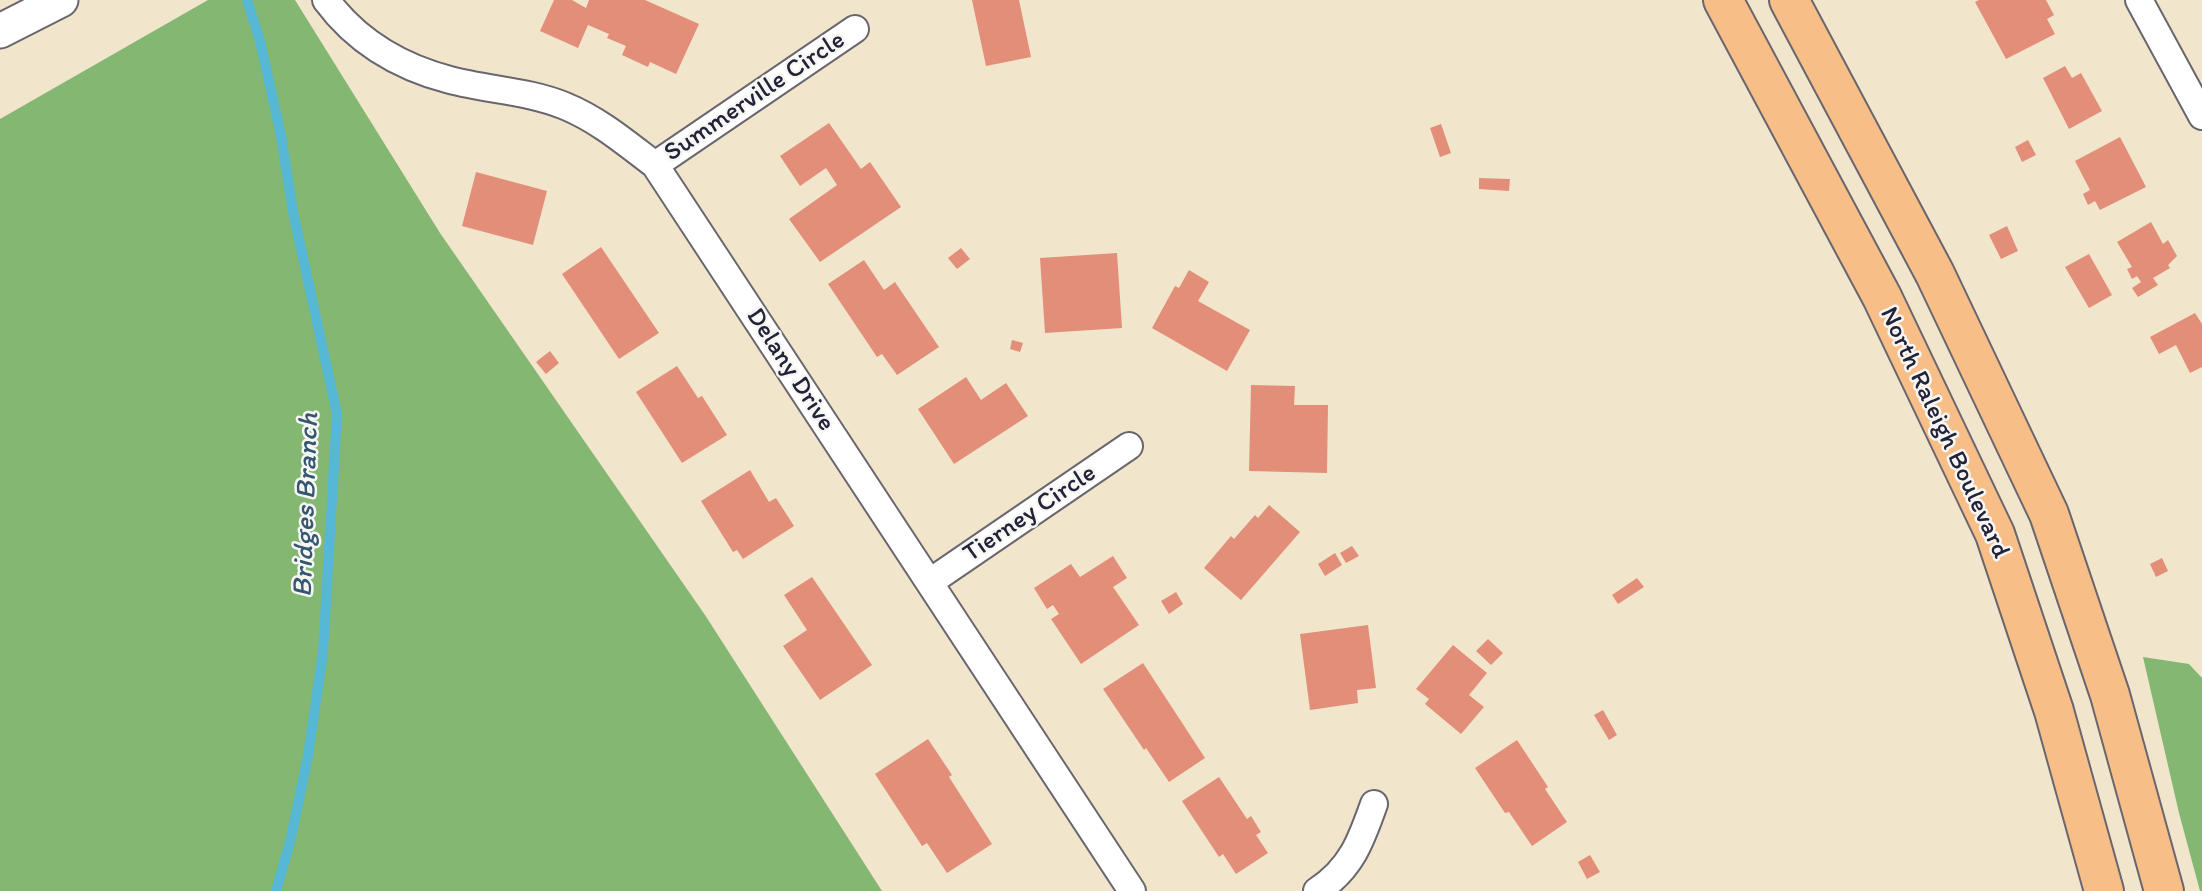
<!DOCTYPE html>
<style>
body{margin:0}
canvas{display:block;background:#f1e5cc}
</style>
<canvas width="2202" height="891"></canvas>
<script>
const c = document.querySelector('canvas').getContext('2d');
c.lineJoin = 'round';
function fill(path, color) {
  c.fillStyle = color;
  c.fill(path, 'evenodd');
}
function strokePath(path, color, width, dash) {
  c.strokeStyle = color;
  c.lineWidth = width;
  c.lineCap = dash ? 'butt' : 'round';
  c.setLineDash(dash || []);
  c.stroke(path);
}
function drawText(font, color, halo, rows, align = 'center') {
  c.font = font + ' Itim,sans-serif';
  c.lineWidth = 5;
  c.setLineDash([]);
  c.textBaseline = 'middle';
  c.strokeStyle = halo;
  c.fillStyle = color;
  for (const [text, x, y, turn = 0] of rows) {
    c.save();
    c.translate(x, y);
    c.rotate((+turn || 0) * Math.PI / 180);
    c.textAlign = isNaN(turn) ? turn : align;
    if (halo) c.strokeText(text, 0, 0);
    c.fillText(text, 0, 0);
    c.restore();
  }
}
fill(new Path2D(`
 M208,0H295L440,233L705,615L882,891H0V119Z
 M2143,657L2189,664L2202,678V891H2200L2179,813Z`), '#83b772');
strokePath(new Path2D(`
 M247,0L260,41L281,136L293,212L337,414L323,652L308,756L290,842L276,891`), '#56b8d4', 10);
fill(new Path2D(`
 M554,0H572L586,8L589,0H645L699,24L676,74L650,62L648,67L622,55L626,46L607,38L609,34L588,25L578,48L540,31Z
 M972,0H1019L1031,57L986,66Z
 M1979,0H2046L2054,15L2047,19L2055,34L2006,59L1975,2Z
 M2065,66L2072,78L2081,73L2102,111L2069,129L2043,78Z
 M829,123L861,169L870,162L901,207L820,262L789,219L837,185L826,168L800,186L780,156Z
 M1441,124L1451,153L1440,157L1430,128Z
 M2120,137L2146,187L2100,210L2095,201L2088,205L2083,194L2090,190L2075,161Z
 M2028,140L2036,155L2022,162L2015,147Z
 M476,172L547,191L533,245L462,226Z
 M1479,178L1510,179L1509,191L1479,189Z
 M2151,222L2163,244L2168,240L2177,256L2168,265L2170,268L2153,278L2158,285L2138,297L2132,288L2141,282L2137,276L2132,279L2127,269L2132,267L2117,242Z
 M2007,226L2018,251L2001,259L1989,235Z
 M601,247L659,333L619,359L562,274Z
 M961,248L970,259L957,269L948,258Z
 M1117,253L1122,328L1045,333L1040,258Z
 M2089,254L2112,295L2089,308L2065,267Z
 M864,260L884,290L895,282L939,347L897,375L882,354L877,357L828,284Z
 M1189,270L1209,282L1198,301L1250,330L1227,371L1152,328L1175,286L1179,288Z
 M2195,313L2202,324V367L2190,373L2176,345L2159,354L2150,337Z
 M1012,340L1023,343L1020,352L1010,349Z
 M550,351L559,363L546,374L536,362Z
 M677,366L698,398L702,396L727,435L682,463L636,392Z
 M966,377L981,400L1006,383L1028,416L954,464L918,409Z
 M1251,385L1295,386L1294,405H1328L1327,473L1249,471Z
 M750,470L769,502L776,498L794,526L743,559L737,550L733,552L701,501Z
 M1269,505L1300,532L1241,600L1204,568L1231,536L1234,539L1255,515L1258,518Z
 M1352,546L1359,556L1346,563L1340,553Z
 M1335,553L1342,565L1325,576L1318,564Z
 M1113,556L1127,578L1113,587L1139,625L1081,664L1051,619L1059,614L1053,605L1047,609L1034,588L1071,564L1080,577Z
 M2162,558L2168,571L2156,577L2150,564Z
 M812,577L872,665L820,700L783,646L807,630L784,595Z
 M1637,578L1644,587L1618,604L1612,595Z
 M1176,592L1183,604L1169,614L1161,601Z
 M1368,625L1376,688L1357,690L1358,703L1310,710L1300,634Z
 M1488,639L1503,653L1491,665L1476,651Z
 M1453,645L1487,673L1469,695L1484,707L1461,734L1425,704L1429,699L1416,689Z
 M1143,663L1205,758L1169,782L1146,748L1144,750L1103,689Z
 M1603,710L1617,735L1609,740L1594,715Z
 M928,739L952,775L949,777L992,844L947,873L927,843L922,846L875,774Z
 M1517,740L1548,787L1545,789L1567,822L1532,846L1509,812L1505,813L1475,768Z
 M1219,777L1247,819L1251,816L1261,832L1256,835L1268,853L1236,874L1223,854L1219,857L1182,801Z
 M1590,855L1600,872L1587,879L1578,862Z`), '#e38e79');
const minor = new Path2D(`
 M326,0C357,42 400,67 450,80C488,90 529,91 565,106C599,120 626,143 655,165L1132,891
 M2139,0L2202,116
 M655,165L855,29
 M930,582L1129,446
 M1317,891C1351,869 1361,841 1374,804`);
const tertiary = new Path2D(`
 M0,31L61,0`);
const primary = new Path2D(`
 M1723,0L1882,297L1995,534L2054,711L2104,891
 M1789,0L1935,274L2049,514L2110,695L2164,891`);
strokePath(minor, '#6a666e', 30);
strokePath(tertiary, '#6a666e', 37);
strokePath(primary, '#6a666e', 42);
strokePath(minor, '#fff', 26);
strokePath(tertiary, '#fff', 33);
strokePath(primary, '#f7be87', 38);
drawText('26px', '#22223b', '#f6f6f2', [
 ["Summerville Circle",755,97,-34],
 ["Delany Drive",790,370,57],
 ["North Raleigh Boulevard",1944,433,65],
 ["Tierney Circle",1030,514,-34]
]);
drawText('italic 28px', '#345671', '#f6f6f2', [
 ["Bridges Branch",307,505,-88]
]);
</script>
